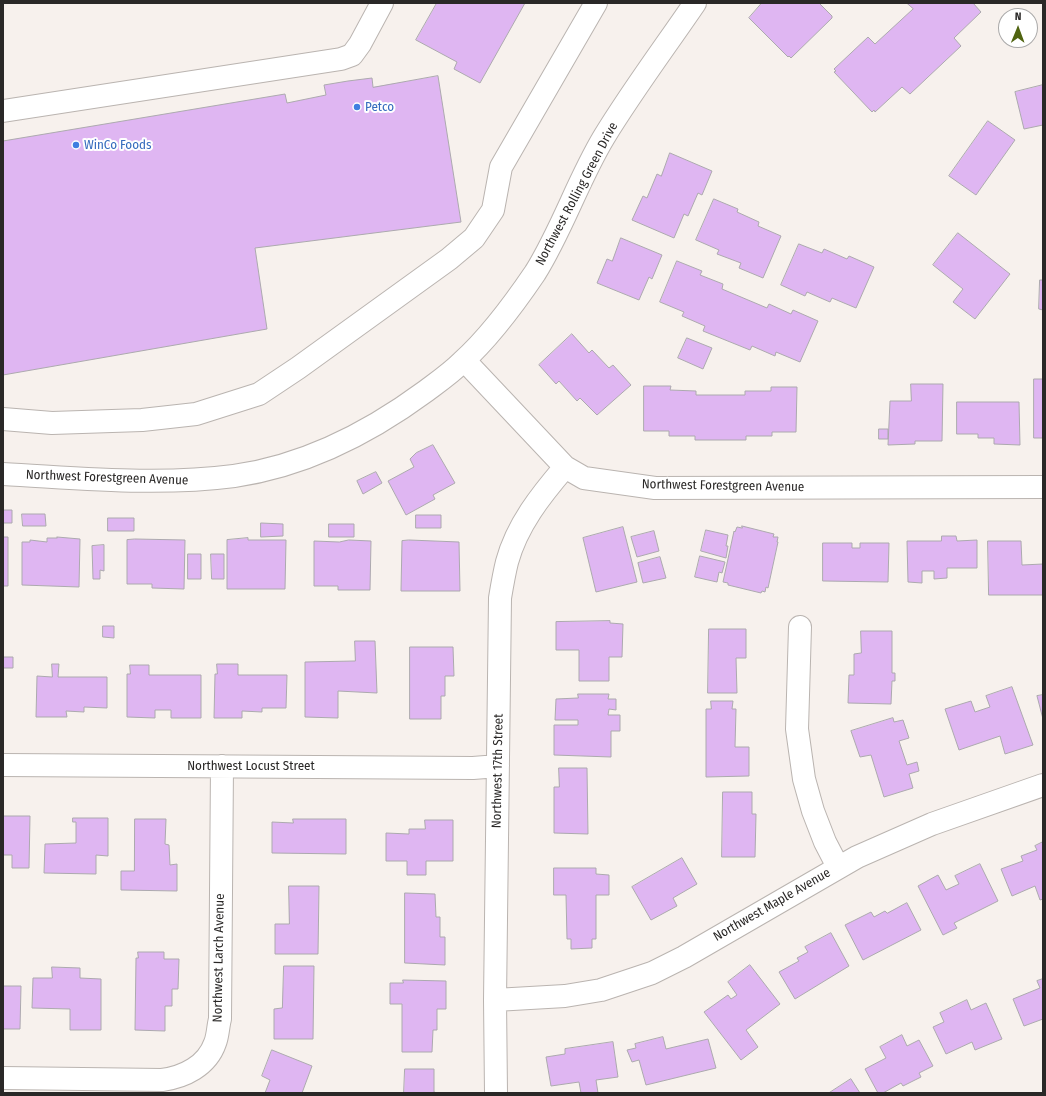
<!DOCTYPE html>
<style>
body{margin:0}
#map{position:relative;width:1046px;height:1096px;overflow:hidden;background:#f7f1ed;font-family:"Fira Sans Condensed",sans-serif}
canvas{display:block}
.frame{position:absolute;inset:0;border:4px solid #2a2827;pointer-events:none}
.north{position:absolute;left:998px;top:8px;width:40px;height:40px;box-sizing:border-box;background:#fff;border:1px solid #aaa9a9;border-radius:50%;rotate:1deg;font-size:11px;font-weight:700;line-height:16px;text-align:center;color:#2a2827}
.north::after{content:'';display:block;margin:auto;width:14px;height:18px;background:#506410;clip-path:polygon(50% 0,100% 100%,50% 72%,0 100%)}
</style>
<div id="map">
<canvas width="1046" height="1096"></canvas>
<div class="frame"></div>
<div class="north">N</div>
</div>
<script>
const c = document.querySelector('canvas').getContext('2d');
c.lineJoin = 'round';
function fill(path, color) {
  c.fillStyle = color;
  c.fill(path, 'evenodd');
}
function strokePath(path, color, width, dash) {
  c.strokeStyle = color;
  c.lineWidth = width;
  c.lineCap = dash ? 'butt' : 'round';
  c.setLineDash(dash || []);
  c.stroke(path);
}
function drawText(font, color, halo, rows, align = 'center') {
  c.font = font + ' "Fira Sans Condensed",sans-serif';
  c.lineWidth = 4;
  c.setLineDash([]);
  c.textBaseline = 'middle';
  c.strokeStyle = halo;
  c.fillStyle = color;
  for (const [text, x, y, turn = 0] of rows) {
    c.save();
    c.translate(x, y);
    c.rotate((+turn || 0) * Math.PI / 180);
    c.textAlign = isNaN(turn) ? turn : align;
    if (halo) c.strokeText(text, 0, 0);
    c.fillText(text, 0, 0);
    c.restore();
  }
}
const building = new Path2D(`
 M437,3H525L480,83L454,69L457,62L416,40Z
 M762,3H819L832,16V18L791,58L789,56L788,57L749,18Z
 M907,3H973L981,12L954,38L961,46L910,94L902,87L875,112L874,110L872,112L834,72L836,71L834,69L868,37L875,44L913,9Z
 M438,76L461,222L255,248L267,329L3,375V141L285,94L287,103L326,95L324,85L348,81L372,78L373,87Z
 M1043,85V125L1024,129L1015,92Z
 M988,121L1015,140L976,195L949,176Z
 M670,153L712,171L702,195L698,193L688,216L684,214L674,238L632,220L643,196L647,198L657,174L661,176Z
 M714,199L738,209L737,212L759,222L758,226L781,236L763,278L739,268L741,263L717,254L719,250L696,240Z
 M958,233L1010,274L975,319L953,302L963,289L933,265Z
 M621,238L662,255L652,279L649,277L639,300L597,283L607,259L612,261Z
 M799,244L822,253L824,249L847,259L849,256L874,267L856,308L832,298L830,302L807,292L805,296L781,285Z
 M677,261L702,271L700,275L723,284L722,289L767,308L769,304L791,314L793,310L818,321L800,362L776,352L775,356L752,346L750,350L703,331L705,326L682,316L684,312L660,302Z
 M1040,280H1043V310L1039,309Z
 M572,334L589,353L592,350L609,368L613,365L631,385L597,415L580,398L577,401L559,381L556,384L539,365Z
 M687,338L712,348L703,369L678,358Z
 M1034,379H1043V438H1034Z
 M911,384H943L942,441H915V444L888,445L890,401H911Z
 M644,386H671L670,390L696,391V395H745V391H771V387H797L796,432H772V436H746V440H695V436H669V431H644Z
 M957,402H1019L1020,445L994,444V438H978V434H957Z
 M879,429H888V439H879Z
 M433,445L455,483L433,495L435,499L406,515L388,481L414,467L410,459L416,453Z
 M376,472L382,483L363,494L357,481Z
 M3,510H12V523H3Z
 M22,514H45L46,526H23Z
 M416,515H441V528H416Z
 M108,518H134V531H108Z
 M261,523L283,524V536L261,537Z
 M329,524H354V537H329Z
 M742,526L774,534L773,537H778L777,542H778L768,588L766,587L765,592L762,591L761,593L728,585V583L723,582L734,531L735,532L737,527L742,528Z
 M623,527L637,582L596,592L583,538Z
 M706,530L728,535L726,546H728L726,558L701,551Z
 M654,531L659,551L637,557L631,537Z
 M942,536H956L957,541L977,540V568H947V578L934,579V571H922V583L908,582L907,541H941Z
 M3,537H8V586H3Z
 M57,537L80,539L79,587L22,585V542H30V540L47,542V538H57Z
 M248,538V540H286L285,589H227V540Z
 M135,539L185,540L184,589L152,588V584H127V540Z
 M349,540L371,541L370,590H338V586H314V541L339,542Z
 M409,540L459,542L460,591H401L402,541Z
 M988,541H1021L1022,565L1043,564V595H989Z
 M823,543H852V548H860V543H889L888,582L823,581Z
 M104,545V571L100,570V579H93L92,546Z
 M188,554H201V579H188Z
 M211,554H224V579H212Z
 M700,556L725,562L722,573L719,572L717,582L695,577Z
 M660,557L666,578L643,583L638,563Z
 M610,621V623L623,624L622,657H609V681H579V650H556V622Z
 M103,626H114V638L103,637Z
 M709,629H746V658H736L737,693H708Z
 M861,631H892V673H895V681H892L891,704L848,703L849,675H854V654L861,653Z
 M355,641H375L377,693L338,691V718L305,717V662L355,661Z
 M410,647H453L454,676H445V696H441V719H410Z
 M3,657H13V668H3V672Z
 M52,664H59L58,677H107V708L84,707V712L66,711L67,717H36L37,676L52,677Z
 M217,664H238V675H287L286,708H262V712L242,711V718H214L215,674H217Z
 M130,665H149V675H201V718H171V710H155V718L127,717V674H130Z
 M1012,687L1033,745L1005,754L1000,736L959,750L945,709L971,701L975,712L990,707L986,696Z
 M578,694H609L608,699H616V710L609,709L608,715H620V731H611V757L554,755V725H578V720H555L556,699L578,698Z
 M1043,695V719L1037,696Z
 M711,701H733L732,709H736L735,747H749V776L706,777V709H711Z
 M893,718L894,722L903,720L909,738L899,741L907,765L917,762L919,771L909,774L913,788L884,797L871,755L860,757L851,731Z
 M559,768H587L588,834L554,833V787H559Z
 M723,792H752V814H756L755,857H722Z
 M3,816H30L29,868H12V855H3Z
 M73,818H108V856L96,855V874L44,873L45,844L76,843V822H73Z
 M135,819H166L165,844L169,845L170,865L177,864V891L121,890V871H134Z
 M293,819H346V854L272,853V822L293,823Z
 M425,820H453V861H426V875H407V861H386V833L409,834V829H425Z
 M1043,842V899L1040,900L1035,886L1012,896L1001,869L1023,861L1021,856L1037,850L1035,846Z
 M682,858L697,884L673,898L677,906L651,920L632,887Z
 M980,864L998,901L954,923L957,928L943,935L918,886L938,875L946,890L959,884L955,876Z
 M554,868H596V874L609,875V895H596V939H592V948L571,949V939H567L566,895H554Z
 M289,886H319L318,954H275V924H289Z
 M405,893L435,894L436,917H440V937H445V965L405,963Z
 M907,903L921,930L863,960L845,925L871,912L874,917L885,911L887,913Z
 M831,933L849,966L795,999L779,972L799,961L797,958L808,952L805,947Z
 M138,952H164V959H179L178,989H172V1006H165V1031L135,1030L136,958H138Z
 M750,965L780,1004L746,1030L758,1047L741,1060L704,1012L728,995L731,999L737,995L728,982Z
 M284,966H314L313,1039H274V1009L282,1008Z
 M52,967L80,968V978L101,979V1030H70V1009L32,1008L33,978H52Z
 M1043,979V1019L1024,1026L1013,999L1040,988L1037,981Z
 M403,980L446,981V1009H437V1030H433L432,1052H402V1004H390V983H403Z
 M3,986H21L20,1029H3Z
 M967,1000L971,1010L986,1003L1002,1039L975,1050L972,1042L946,1054L933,1027L944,1022L940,1013Z
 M902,1035L907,1046L919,1040L933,1066L919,1073L921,1077L903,1086L901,1083L883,1093H878L865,1069L886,1058L880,1047Z
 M663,1037L666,1049L708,1039L716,1068L646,1085L639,1060L632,1062L627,1050L636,1048L635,1044Z
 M613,1042L618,1077L596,1080L598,1093H581L579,1082L551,1086L546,1057L565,1054V1049Z
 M272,1050L312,1066L302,1093H265L270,1080L262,1076Z
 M405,1069H434V1092L437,1093H404Z
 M851,1079L860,1093H829Z`);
fill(building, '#dfb6f2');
strokePath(building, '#aca9ae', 1);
const minor = new Path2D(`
 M3,111L341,59L352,55L360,44L382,3
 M465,361L565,467L584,478L655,488L1043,487
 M3,419L52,423L142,420L196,414L259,394L298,368L449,259L474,238L493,210L501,167L596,3
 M3,474C80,478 157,486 234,476C305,466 369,433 426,391C438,382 451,373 462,362C490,337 514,304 535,273C562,230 578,180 604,137C632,91 665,47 695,3
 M800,627L797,729L804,779L813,811L825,842L838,867
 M3,765L473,768L498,766
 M495,1000L565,996L601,990L652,973L684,957L857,857L932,824L1043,785
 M3,1078L162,1080C184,1077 207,1066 215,1043C218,1036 218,1026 220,1019L222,766
 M496,1093L495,1000L500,598C502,586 504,574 507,562C517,525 541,495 565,467`);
strokePath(minor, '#bab4b0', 24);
strokePath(minor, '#fff', 22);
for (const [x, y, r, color] of [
 [357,107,4,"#3f7fe0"],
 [76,145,4,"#3f7fe0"]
]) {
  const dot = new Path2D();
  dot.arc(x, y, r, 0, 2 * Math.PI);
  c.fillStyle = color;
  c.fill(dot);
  strokePath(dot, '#fff', 1.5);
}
drawText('13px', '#366cbe', '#fff', [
 ["Petco",365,107],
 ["WinCo Foods",84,145]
], 'left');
drawText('13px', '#2a2827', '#fff', [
 ["Northwest Rolling Green Drive",577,194,-62],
 ["Northwest Forestgreen Avenue",107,478,2],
 ["Northwest Forestgreen Avenue",723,486,1],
 ["Northwest Locust Street",251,766],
 ["Northwest 17th Street",498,771,-89],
 ["Northwest Maple Avenue",772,905,-30],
 ["Northwest Larch Avenue",219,958,-89]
]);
</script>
